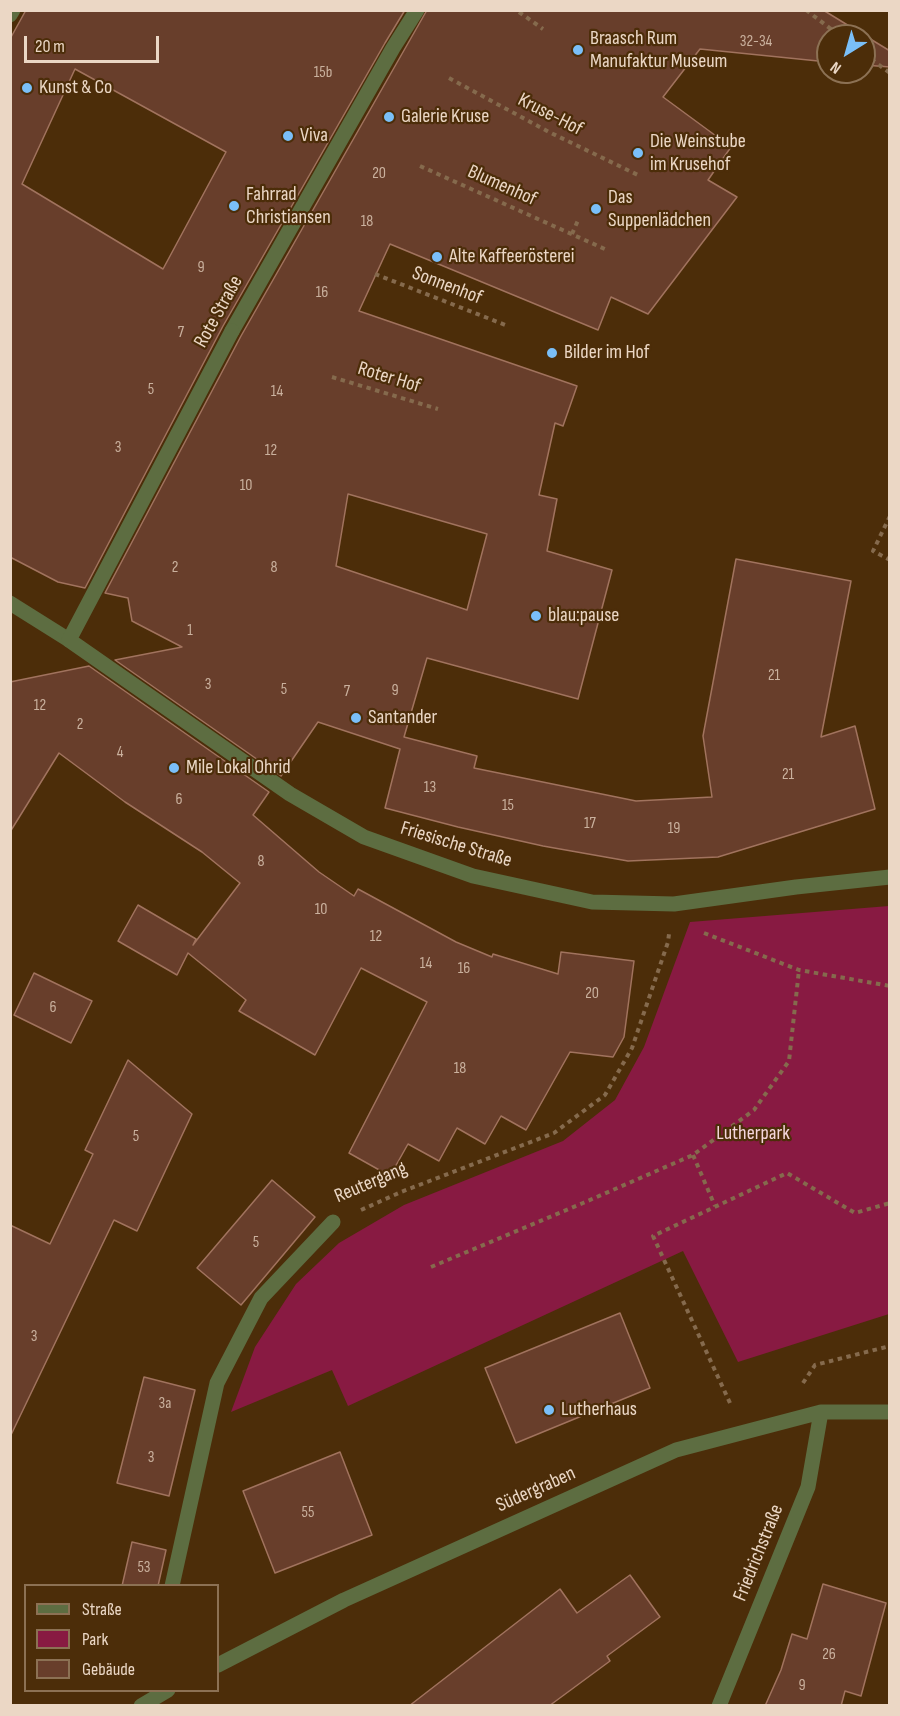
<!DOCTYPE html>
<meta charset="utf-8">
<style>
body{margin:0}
#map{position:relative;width:900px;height:1716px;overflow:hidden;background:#4c2d09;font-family:"Sofia Sans Condensed",sans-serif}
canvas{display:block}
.frame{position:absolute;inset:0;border:12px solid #ebd7c5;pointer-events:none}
.legend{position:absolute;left:24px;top:1584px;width:195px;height:108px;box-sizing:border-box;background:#4c2d09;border:2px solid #8c7154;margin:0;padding:8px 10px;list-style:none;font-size:18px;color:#ebd7c5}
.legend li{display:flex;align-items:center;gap:12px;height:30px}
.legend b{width:30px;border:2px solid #8c7154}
.north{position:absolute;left:816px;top:24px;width:60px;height:60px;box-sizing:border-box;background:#4c2d09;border:2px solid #8c7154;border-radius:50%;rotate:217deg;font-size:16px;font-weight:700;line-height:24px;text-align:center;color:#ebd7c5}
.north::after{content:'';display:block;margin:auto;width:21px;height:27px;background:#7abff8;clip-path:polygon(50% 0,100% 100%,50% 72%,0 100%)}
.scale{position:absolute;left:24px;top:36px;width:135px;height:27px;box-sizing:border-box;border:3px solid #ebd7c5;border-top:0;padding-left:8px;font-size:18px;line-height:21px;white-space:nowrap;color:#ebd7c5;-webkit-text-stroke:4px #4c2d09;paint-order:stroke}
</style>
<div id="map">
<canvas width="900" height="1716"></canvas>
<div class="frame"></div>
<ul class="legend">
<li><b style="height:8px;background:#5d6d41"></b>Straße</li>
<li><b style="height:16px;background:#881a42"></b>Park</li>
<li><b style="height:16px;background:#683e2b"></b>Gebäude</li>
</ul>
<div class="north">N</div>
<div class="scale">20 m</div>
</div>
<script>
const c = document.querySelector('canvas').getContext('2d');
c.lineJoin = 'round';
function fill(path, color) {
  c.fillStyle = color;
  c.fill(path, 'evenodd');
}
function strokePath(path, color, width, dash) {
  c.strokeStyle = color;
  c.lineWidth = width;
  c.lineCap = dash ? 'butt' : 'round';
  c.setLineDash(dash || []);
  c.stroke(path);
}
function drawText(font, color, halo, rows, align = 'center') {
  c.font = font + ' "Sofia Sans Condensed",sans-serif';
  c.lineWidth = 4.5;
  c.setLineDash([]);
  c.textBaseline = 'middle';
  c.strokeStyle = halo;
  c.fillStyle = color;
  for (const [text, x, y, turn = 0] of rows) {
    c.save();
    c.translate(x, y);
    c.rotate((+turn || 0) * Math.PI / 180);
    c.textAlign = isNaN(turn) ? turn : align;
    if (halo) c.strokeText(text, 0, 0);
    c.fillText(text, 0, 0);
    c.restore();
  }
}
fill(new Path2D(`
 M889,906V1314L738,1362L683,1251L348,1406L332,1370L231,1412L255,1347L296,1284L339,1243L404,1205L563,1141L615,1100L644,1047L690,922Z`), '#881a42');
const building = new Path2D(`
 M26,10H405L385,43L223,326L85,588L58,582L10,557V39ZM75,69L226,152L163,269L22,184Z
 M427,10H823L890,51V67L864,65V36H828V62L700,49L663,97L731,147L708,180L737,197L648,314L611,297L598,330L390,244L359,311L577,386L563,426L555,423L539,495L557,499L547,551L612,570L578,699L427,658L404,737L477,756L474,768L636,801L712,797L703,736L736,559L851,581L821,737L855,726L875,809L718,857L628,861L543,846L458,827L385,808L400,749L318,722L281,776L115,660L182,647L132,621L128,598L105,593L241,336ZM348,494L487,534L467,610L336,566Z
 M89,666L269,792L253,815L319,872L354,896L358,889L456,942L492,957L493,954L558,974L561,952L634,961L624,1037L613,1057L570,1052L526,1130L501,1116L485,1144L457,1128L439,1161L408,1144L390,1176L349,1153L427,1002L361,968L315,1055L239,1011L246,1000L188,953L177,975L118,941L138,905L196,939L193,945L240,883L202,852L125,802L59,753L10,832V682Z
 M34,973L92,1001L71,1043L14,1015Z
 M128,1060L192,1114L137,1231L114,1220L10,1437V1225L50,1244L93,1154L85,1150Z
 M272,1180L315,1217L241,1305L197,1268Z
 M620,1313L650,1388L516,1443L485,1368Z
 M144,1377L195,1390L169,1496L117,1483Z
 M340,1452L372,1535L275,1573L243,1491Z
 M132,1542L166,1550L158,1586H122Z
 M630,1575L660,1617L607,1656L610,1661L549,1706H409L560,1589L577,1613Z
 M823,1584L886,1603L861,1696L845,1691L841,1706H765L781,1670L792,1634L807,1639Z`);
fill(building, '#683e2b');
strokePath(building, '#a1735e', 1.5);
strokePath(new Path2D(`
 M806,10L840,36
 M519,12L543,29
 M864,54L890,73
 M449,78L549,132L640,176
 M420,166L607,250
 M572,234L579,218
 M375,274L508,326
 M332,377L438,409
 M890,516L873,551L890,560
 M704,933L799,970L890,986
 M693,1155L715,1206
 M361,1210L401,1192L554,1133L605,1095L632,1048L668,942L669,934
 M431,1267L583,1203L693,1155L754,1110L789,1061L799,970
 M803,1383L815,1365L890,1346
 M730,1403L653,1236L787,1173L855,1213L890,1203`), '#856a4d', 4, [4.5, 4.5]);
strokePath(new Path2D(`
 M10,15L13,10
 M172,1586L217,1383L261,1298L333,1222`), '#5d6d41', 15);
strokePath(new Path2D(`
 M232,331L393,48L417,10
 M10,603L69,640`), '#5d6d41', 15);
strokePath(new Path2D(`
 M232,331L69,640L290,794L364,837L473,876L592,902L674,904L796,887L890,877
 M218,1665L344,1600L676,1450L821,1412H890
 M141,1706L168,1690
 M719,1706L808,1487L821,1412`), '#5d6d41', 15);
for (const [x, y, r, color] of [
 [578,50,6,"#7abff8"],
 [27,88,6,"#7abff8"],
 [389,117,6,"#7abff8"],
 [288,136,6,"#7abff8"],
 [638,153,6,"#7abff8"],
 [234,206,6,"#7abff8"],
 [596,209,6,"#7abff8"],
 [437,257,6,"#7abff8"],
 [552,353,6,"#7abff8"],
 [536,616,6,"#7abff8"],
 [356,718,6,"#7abff8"],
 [174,768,6,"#7abff8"],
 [549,1410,6,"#7abff8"]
]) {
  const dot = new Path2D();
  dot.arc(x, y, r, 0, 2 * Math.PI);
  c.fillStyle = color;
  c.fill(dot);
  strokePath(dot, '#4c2d09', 2);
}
drawText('16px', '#cab19e', null, [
 ["32-34",756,42],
 ["15b",323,73],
 ["20",379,174],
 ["18",367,222],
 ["9",201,268],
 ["16",322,293],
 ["7",181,333],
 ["5",151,390],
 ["14",277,392],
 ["3",118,448],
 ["12",271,451],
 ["10",246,486],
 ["2",175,568],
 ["8",274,568],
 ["1",190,631],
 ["21",774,676],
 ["3",208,685],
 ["5",284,690],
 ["9",395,691],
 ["7",347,692],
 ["12",40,706],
 ["2",80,725],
 ["4",120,753],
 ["21",788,775],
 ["13",430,788],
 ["6",179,800],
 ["15",508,806],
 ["17",590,824],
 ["19",674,829],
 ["8",261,862],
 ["10",321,910],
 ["12",376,937],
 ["14",426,964],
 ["16",464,969],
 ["20",592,994],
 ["6",53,1008],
 ["18",460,1069],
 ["5",136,1137],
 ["5",256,1243],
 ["3",34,1337],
 ["3a",165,1404],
 ["3",151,1458],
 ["55",308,1513],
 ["53",144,1568],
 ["26",829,1655],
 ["9",802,1686]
]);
drawText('20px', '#ebd7c5', '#4c2d09', [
 ["Braasch Rum",590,39],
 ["Manufaktur Museum",590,62],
 ["Kunst & Co",39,88],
 ["Galerie Kruse",401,117],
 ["Viva",300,136],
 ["Die Weinstube",650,142],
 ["im Krusehof",650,165],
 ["Fahrrad",246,195],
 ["Christiansen",246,218],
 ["Das",608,198],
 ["Suppenlädchen",608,221],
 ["Alte Kaffeerösterei",449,257],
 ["Bilder im Hof",564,353],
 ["blau:pause",548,616],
 ["Santander",368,718],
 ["Mile Lokal Ohrid",186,768],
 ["Lutherhaus",561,1410]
], 'left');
drawText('20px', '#ebd7c5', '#4c2d09', [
 ["Kruse-Hof",550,115,27],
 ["Blumenhof",502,186,24],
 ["Sonnenhof",447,286,21],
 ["Rote Straße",219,312,-61],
 ["Roter Hof",389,378,17],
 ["Friesische Straße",456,845,17],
 ["Reutergang",371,1183,-23],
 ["Südergraben",536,1490,-24],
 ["Friedrichstraße",759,1553,-68]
]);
drawText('20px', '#f5d6dc', '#4c2d09', [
 ["Lutherpark",753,1134]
]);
</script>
